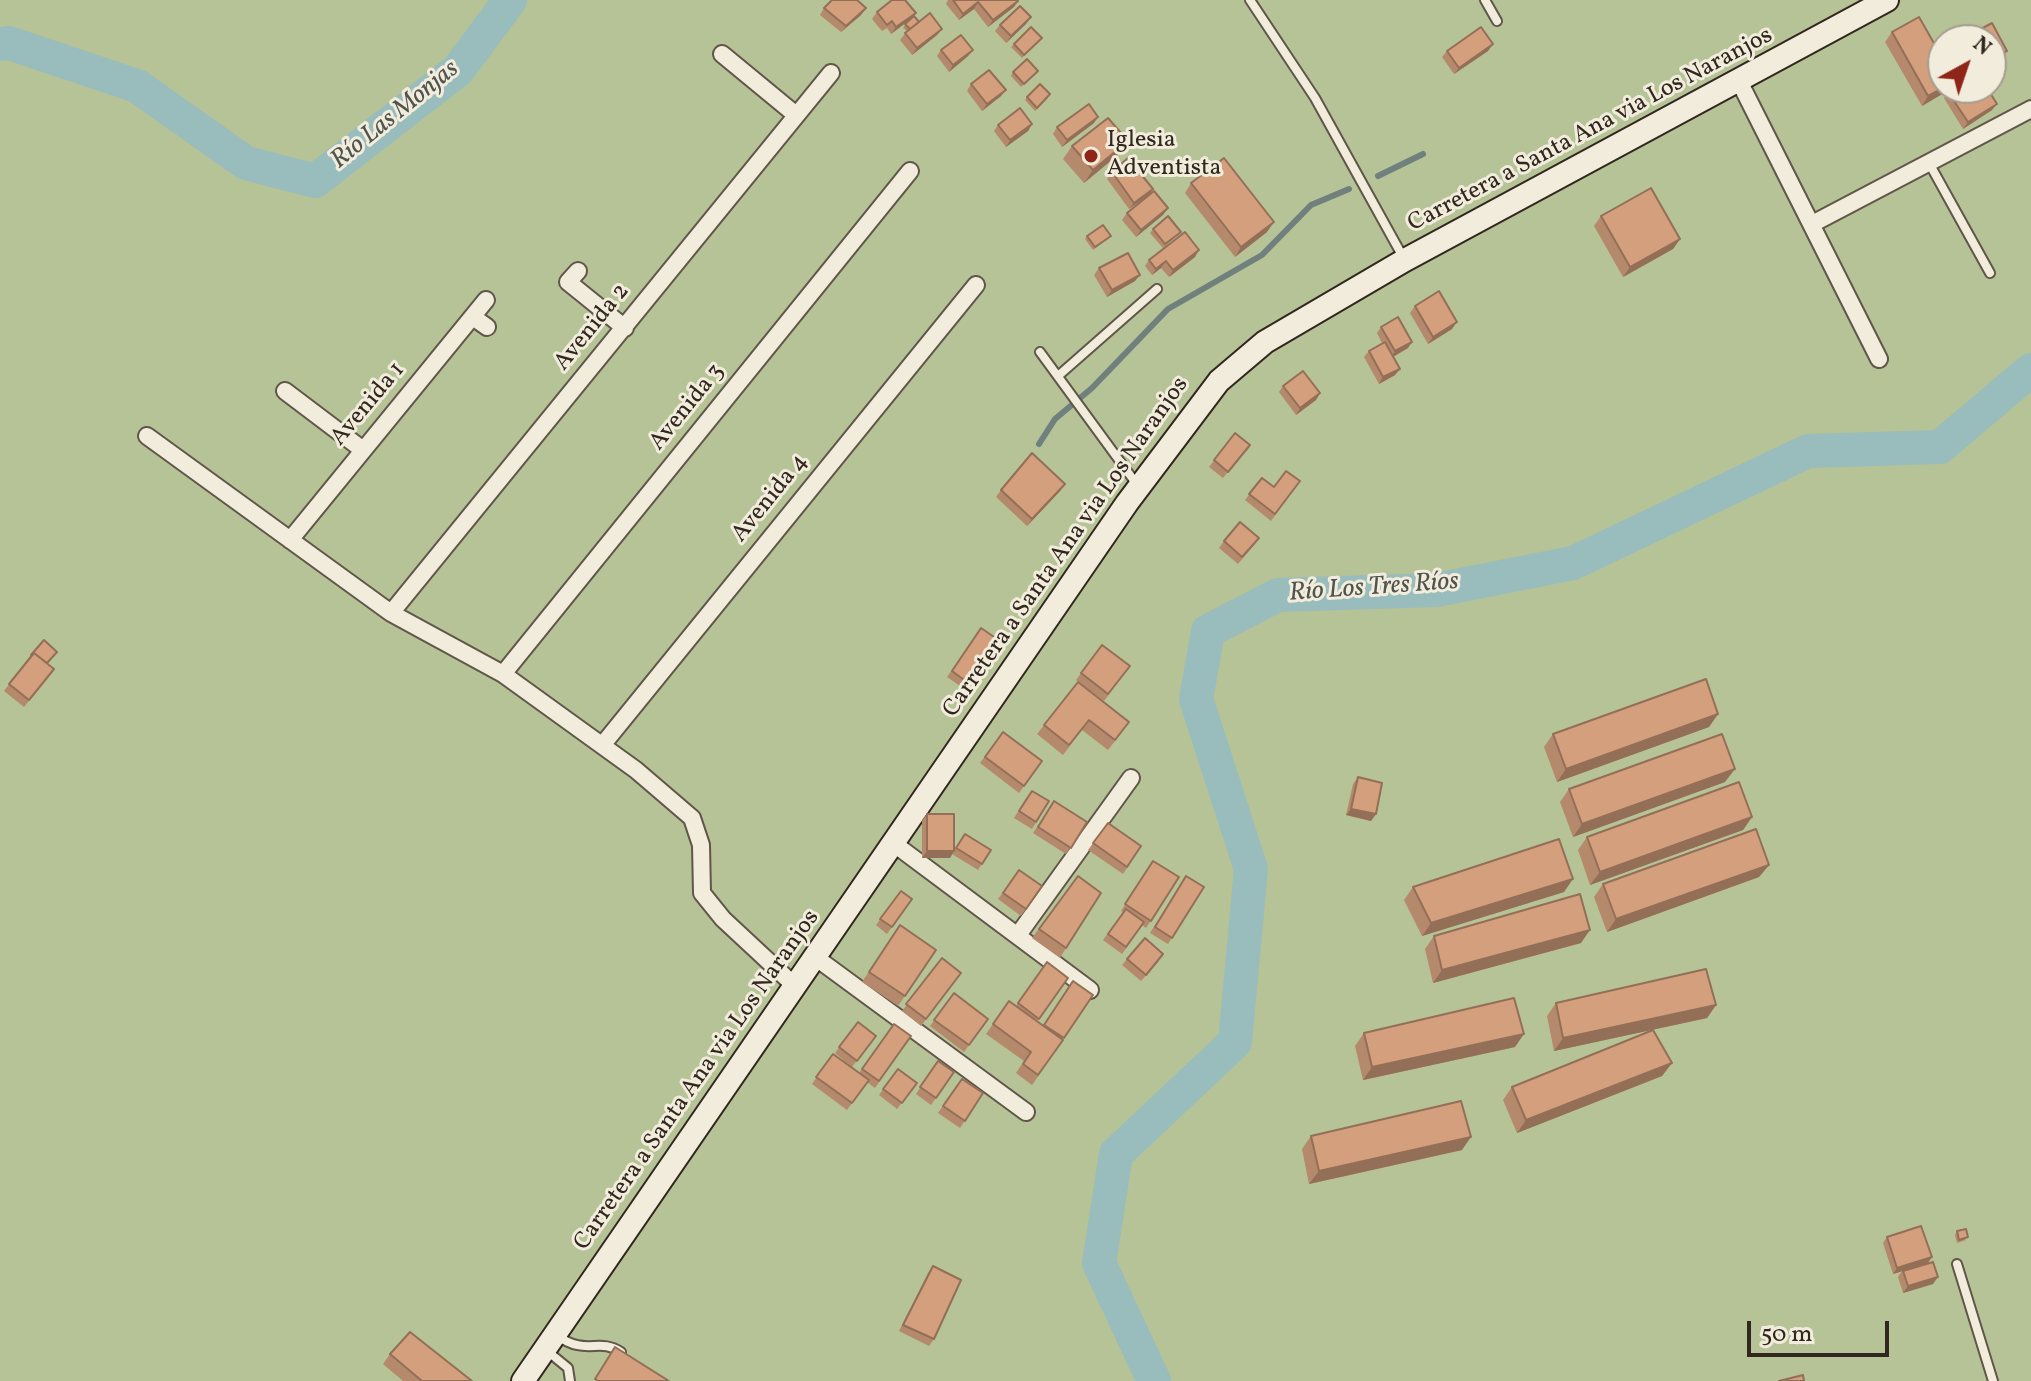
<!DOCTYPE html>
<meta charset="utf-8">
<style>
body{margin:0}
#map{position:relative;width:2031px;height:1381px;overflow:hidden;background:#eae1c7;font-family:Vollkorn,serif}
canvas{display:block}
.north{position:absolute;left:1927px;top:24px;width:80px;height:80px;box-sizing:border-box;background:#f1ecdb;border:2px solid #a59d90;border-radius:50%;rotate:40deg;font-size:22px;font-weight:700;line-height:32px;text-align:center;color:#32271f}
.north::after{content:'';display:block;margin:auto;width:28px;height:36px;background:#8f2418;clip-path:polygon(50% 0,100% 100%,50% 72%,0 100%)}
.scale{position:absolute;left:1747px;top:1321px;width:142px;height:36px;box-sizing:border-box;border:4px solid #32271f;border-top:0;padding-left:10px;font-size:24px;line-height:28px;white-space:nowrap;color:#32271f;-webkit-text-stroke:6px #f1ecdb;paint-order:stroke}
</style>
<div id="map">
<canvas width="2031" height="1381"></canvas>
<div class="north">N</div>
<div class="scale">50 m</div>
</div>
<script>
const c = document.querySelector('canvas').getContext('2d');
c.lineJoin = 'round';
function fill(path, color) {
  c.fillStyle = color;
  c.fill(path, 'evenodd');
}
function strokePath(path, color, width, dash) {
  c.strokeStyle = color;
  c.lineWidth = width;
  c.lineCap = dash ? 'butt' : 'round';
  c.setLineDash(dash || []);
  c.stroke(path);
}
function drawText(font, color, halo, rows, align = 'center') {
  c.font = font + ' Vollkorn,serif';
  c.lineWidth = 6;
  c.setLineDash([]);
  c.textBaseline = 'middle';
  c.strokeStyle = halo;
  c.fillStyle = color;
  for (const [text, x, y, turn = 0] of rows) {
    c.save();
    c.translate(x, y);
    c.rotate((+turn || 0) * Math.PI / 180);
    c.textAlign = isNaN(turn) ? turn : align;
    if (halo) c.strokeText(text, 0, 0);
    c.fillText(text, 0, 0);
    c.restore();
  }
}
fill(new Path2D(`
 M0,0H2031V1381H0ZM1943,40H1991V88H1943Z`), '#b5c397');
strokePath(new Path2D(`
 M1378,176L1423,154
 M1039,444L1055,419L1092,388L1168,309L1262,255L1311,205L1349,189`), '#70807d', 6);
strokePath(new Path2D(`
 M0,44L9,43L137,86L246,163L315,181L458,70L510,0
 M1154,1381L1099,1263L1116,1154L1235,1042L1251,869L1196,699L1208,631L1278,595L1436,590L1573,563L1808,451L1940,447L2031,370`), '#99bcbc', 34);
const lane = new Path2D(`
 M1250,0L1315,98L1403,257
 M1485,0L1497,21
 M1929,163L1990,273
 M1040,352L1138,486
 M1058,376L1157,289
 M1957,1264L1993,1381
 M556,1335C587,1357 598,1337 621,1352
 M546,1350L568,1368L570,1381`);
const street = new Path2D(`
 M722,54L796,115
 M1739,81L1879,359
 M1812,224L2031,109
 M578,271L568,282L625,328
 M473,317L487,327
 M285,391L363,450
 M147,436L391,613L503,674L636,770L692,818L701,845L702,893L723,919L795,986
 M290,540L486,300
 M391,613L831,73
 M503,674L910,171
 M604,743L976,285
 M893,843L1090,990
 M1018,935L1131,778
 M815,957L1026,1112`);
const secondary = new Path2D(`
 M523,1381L1127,503L1219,381L1265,342L1405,260L1887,0`);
strokePath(lane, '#605649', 12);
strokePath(street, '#605649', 20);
strokePath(secondary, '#32271f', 26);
strokePath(lane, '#f1ecdb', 8);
strokePath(street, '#f1ecdb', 16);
strokePath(secondary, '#f1ecdb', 22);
fill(new Path2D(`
 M948,0H1018L1014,7L988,27L974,9L959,20L946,4Z
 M824,8H866L861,15L841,32L820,15Z
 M877,12L913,17L919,22L942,29L937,35L912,55L900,40L907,31L903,28L908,21L891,34L887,28L882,31L872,19Z
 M1026,24L1006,43L995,31L1000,25Z
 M1892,32L1949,90L1922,106L1885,42Z
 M1039,41L1022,58L1011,47L1014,44Z
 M1493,44L1488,51L1454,74L1442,57L1447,51Z
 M941,50H973L968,56L949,72L937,56Z
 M1038,71L1021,87L1011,76L1013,72Z
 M971,84L1001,96L982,111L967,91Z
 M1948,92L1992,110L1963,129L1944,98Z
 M1027,97L1048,98L1035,111L1025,100Z
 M1094,123L1062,147L1053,134L1057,127Z
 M1032,124L1028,131L1006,147L994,131L998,125Z
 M1072,146L1119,154L1084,183L1063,159Z
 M1112,172L1153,189L1149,195L1129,209L1107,179Z
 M1191,183L1267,232L1235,257L1185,193Z
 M1168,208L1163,215L1136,237L1122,220L1127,213Z
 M1601,216L1680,239L1673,249L1623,277L1594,226Z
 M1153,229L1178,235L1163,248L1150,233Z
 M1087,236L1108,239L1093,250L1085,239Z
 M1195,257L1169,277L1161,268L1152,275L1145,266L1149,260Z
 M1099,268L1135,281L1107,297L1094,275Z
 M1415,306L1452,329L1428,344L1410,313Z
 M1381,327L1408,348L1393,357L1395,375L1379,384L1364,357L1369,351L1382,343L1377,333Z
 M1283,386L1320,393L1316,400L1296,415L1279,392Z
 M1235,433L1250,445L1223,478L1209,467Z
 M1262,478L1274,487L1300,481L1271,521L1245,500Z
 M1001,490L1060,491L1027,526L996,497Z
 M1224,541L1255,544L1238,564L1219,548Z
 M981,628L997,639L963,688L947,677Z
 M1102,645L1130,666L1104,701L1076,680Z
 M31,655L48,664L49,676L24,707L4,691Z
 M1078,682L1122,732L1108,750L1082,730L1063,755L1037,734Z
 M1718,714L1709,727L1557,782L1544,747L1553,734Z
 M1003,732L1042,761L1019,793L980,763Z
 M1358,777L1376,814L1371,821L1346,815L1353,784Z
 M1725,782L1573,837L1560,802L1569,789Z
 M1027,797L1049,801L1032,829L1014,818Z
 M1054,801L1087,822L1066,854L1033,833Z
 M927,814L954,850L965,834L991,850L978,870L952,854L950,858H922V821Z
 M1752,817L1743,830L1590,885L1578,850L1587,837Z
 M1108,823L1141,846L1123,874L1088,850Z
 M1153,861L1179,877L1146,928L1142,925L1122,954L1103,940L1123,912L1121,911Z
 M1769,865L1759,877L1607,932L1594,897L1603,884Z
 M1019,870L1042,886L1021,916L998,899Z
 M1078,876L1066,948L1060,958L1032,938Z
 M1186,876L1204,887L1168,944L1150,933Z
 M1413,887L1564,892L1422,936L1404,900Z
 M901,891L912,899L887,934L876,925Z
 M900,925L936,950L898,1006L862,982Z
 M1434,936L1581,943L1433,983L1425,949Z
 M942,958L961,973L921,1026L902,1011Z
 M1127,959L1159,961L1141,981L1122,965Z
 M1047,962L1068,978L1037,1021L1043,1026L1073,981L1093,995L1062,1039L1063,1040L1032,1085L1016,1073L1024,1061L986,1034L993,1024L1016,1006Z
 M954,993L988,1019L964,1052L930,1026Z
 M1556,1003L1716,1005L1707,1018L1554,1051L1547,1016Z
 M858,1022L876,1036L852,1067L835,1053Z
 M894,1024L911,1036L875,1088L867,1082L847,1110L812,1084L833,1054L859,1073Z
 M1364,1033L1515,1047L1363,1080L1355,1046Z
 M938,1061L954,1072L931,1105L916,1094Z
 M1672,1063L1662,1076L1517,1133L1503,1100L1512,1087Z
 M898,1069L917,1083L897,1109L879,1095Z
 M962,1079L983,1093L960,1128L938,1113Z
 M1311,1136L1462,1150L1309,1184L1302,1149Z
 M1957,1231L1966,1240L1957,1243L1955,1235Z
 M1887,1237L1932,1257L1927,1264L1933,1284L1903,1293L1898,1277L1902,1271L1893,1274L1883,1243Z
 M933,1266L934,1339L929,1346L899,1331L928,1273Z
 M390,1354L472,1381H403L383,1364Z`), '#b5896c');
fill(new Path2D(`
 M1018,1L1014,7L988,27L993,20Z
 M978,2L974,9L959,20L963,14Z
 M866,8L861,15L841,32L846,26Z
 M916,13L911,19L891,34L896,27Z
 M1031,17L1026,24L1006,43L1011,36Z
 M942,29L937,35L912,55L917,48Z
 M1493,44L1488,51L1454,74L1459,68Z
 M973,50L968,56L949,72L953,65Z
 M2007,51L2003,57L1991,64V59Z
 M1943,88H1950L1949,90L1922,106L1928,96Z
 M1006,90L1001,96L982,111L987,104Z
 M1997,104L1992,110L1963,129L1968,122Z
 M1098,117L1094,123L1062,147L1067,140Z
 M1032,124L1028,131L1006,147L1010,140Z
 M1128,141L1119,154L1084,183L1093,170Z
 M1153,189L1149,195L1129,209L1134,203Z
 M1168,208L1163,215L1136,237L1141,230Z
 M1274,222L1267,232L1235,257L1241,247Z
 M1680,239L1673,249L1623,277L1630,267Z
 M1199,250L1195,257L1169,277L1173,270Z
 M1166,261L1161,268L1152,275L1156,269Z
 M1140,275L1135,281L1107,297L1112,290Z
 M1457,322L1452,329L1428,344L1433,337Z
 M1412,342L1408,348L1391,358L1395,351Z
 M1400,369L1395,375L1379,384L1383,377Z
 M1320,393L1316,400L1296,415L1300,408Z
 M1065,484L1060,491L1027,526L1032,519Z
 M1718,714L1709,727L1557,782L1566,769Z
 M1735,769L1725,782L1573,837L1582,824Z
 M1351,809L1376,814L1371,821L1346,815Z
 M1752,817L1743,830L1590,885L1600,872Z
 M927,851H954L950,858H922Z
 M1769,865L1759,877L1607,932L1616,919Z
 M1573,879L1564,892L1422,936L1431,923Z
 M1590,930L1581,943L1433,983L1442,970Z
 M1716,1005L1707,1018L1554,1051L1563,1038Z
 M1524,1034L1515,1047L1363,1080L1372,1067Z
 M1672,1063L1662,1076L1517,1133L1526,1120Z
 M1471,1137L1462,1150L1309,1184L1319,1171Z
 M1932,1257L1927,1264L1893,1274L1897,1268Z
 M1938,1277L1933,1284L1903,1293L1908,1286Z`), '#946f58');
const building = new Path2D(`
 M832,0H857L866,8L846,26L824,8Z
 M892,0H905L916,13L896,27L892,21L887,25L877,12Z
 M953,0H1018V1L993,20L978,2L963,14Z
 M1020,6L1031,17L1011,36L1000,25Z
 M930,13L942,29L917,48L905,33Z
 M914,16L919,22L910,29L905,24Z
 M1919,17L1943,59V88L1928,96L1892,32Z
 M1992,23L2007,51L1991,59V40H1968L1966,37Z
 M1031,27L1042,38L1024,55L1014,44Z
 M1481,27L1493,44L1459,68L1447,51Z
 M961,35L973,50L953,65L941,50Z
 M1027,59L1038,71L1024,84L1013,72Z
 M989,70L1006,90L987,104L971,84Z
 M1040,84L1050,94L1037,108L1027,97Z
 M1954,88H1987L1997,104L1968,122L1948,92Z
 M1089,104L1098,117L1067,140L1057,127Z
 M1020,108L1032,124L1010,140L998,125Z
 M1108,118L1128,141L1093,170L1072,146Z
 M1128,158L1153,189L1134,203L1112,172Z
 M1224,158L1274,222L1241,247L1191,183Z
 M1651,188L1680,239L1630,267L1601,216Z
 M1154,191L1168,208L1141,230L1127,213Z
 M1168,216L1181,232L1165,244L1153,229Z
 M1103,225L1111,236L1095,247L1087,236Z
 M1185,232L1199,250L1173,270L1166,261L1156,269L1149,260Z
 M1128,253L1140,275L1112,290L1099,268Z
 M1439,291L1457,322L1433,337L1415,306Z
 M1398,317L1412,342L1395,351L1381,327Z
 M1385,342L1400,369L1383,377L1369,351Z
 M1303,371L1320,393L1300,408L1283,386Z
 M1235,433L1250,445L1228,472L1214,460Z
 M1032,453L1065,484L1032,519L1001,490Z
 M1286,471L1300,481L1275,514L1249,494L1262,478L1274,487Z
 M1240,522L1259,538L1242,557L1224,541Z
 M981,628L997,639L967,682L952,671Z
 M44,640L57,652L47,663L34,653L31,655Z
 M1102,645L1130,666L1108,694L1081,673Z
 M34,653L54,669L29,700L9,684Z
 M1706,679L1718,714L1566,769L1553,734Z
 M1078,682L1129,722L1115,740L1089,720L1069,745L1044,725Z
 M1003,732L1042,761L1024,786L985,757Z
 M1722,734L1735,769L1582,824L1569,789Z
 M1358,777L1382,783L1376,814L1351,809Z
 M1739,782L1752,817L1600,872L1587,837Z
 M1032,791L1049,801L1036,822L1019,811Z
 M1054,801L1087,822L1071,848L1038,827Z
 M927,814H954V851H927Z
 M1108,823L1141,846L1127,867L1093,843Z
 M1756,829L1769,865L1616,919L1603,884Z
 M965,834L991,850L982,864L956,848Z
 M1559,839L1573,879L1431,923L1413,887Z
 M1153,861L1179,877L1151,921L1125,904Z
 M1019,870L1042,886L1026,909L1003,893Z
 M1078,876L1101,893L1066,948L1039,929Z
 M1186,876L1204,887L1172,938L1155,927Z
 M901,891L912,899L892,927L880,919Z
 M1580,894L1590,930L1442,970L1434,936Z
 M1126,909L1144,922L1126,947L1108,934Z
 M900,925L936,950L905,996L869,972Z
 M1145,938L1163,954L1146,975L1127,959Z
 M942,958L961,973L926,1019L906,1004Z
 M1047,962L1068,978L1039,1019L1018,1003Z
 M1706,969L1716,1005L1563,1038L1556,1003Z
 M1073,981L1093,995L1064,1038L1044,1025Z
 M954,993L988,1019L969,1045L934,1020Z
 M1514,998L1524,1034L1372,1067L1364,1033Z
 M1009,1001L1063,1040L1038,1075L1023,1064L1031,1052L993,1024Z
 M858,1022L876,1036L857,1061L839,1047Z
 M894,1024L911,1036L879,1081L862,1069Z
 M1653,1030L1672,1063L1526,1120L1512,1087Z
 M833,1054L869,1080L852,1103L816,1077Z
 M938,1061L954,1072L936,1098L920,1087Z
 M898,1069L917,1083L902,1103L883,1089Z
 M962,1079L983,1093L965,1121L943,1106Z
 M1461,1101L1471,1137L1319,1171L1311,1136Z
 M1921,1226L1932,1257L1897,1268L1887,1237Z
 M1966,1229L1968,1237L1959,1240L1957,1231Z
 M1933,1262L1938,1277L1908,1286L1903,1271Z
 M933,1266L961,1280L934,1339L903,1325Z
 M410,1332L472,1381H422L390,1354Z
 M615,1347L669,1381H598L595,1379Z
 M1803,1375L1804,1381H1779Z`);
fill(building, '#d39f7d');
strokePath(building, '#946f58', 2);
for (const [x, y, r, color] of [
 [1091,156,8,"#8f2418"]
]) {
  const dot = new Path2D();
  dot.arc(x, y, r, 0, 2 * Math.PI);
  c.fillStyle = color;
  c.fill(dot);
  strokePath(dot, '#f1ecdb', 3);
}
drawText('24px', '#32271f', '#f1ecdb', [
 ["Carretera a Santa Ana via Los Naranjos",1591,131,-28],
 ["Avenida 2",593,328,-51],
 ["Avenida 1",369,405,-50],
 ["Avenida 3",688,408,-51],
 ["Avenida 4",771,499,-51],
 ["Carretera a Santa Ana via Los Naranjos",1067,548,-55],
 ["Carretera a Santa Ana via Los Naranjos",698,1081,-55]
]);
drawText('24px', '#32271f', '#f1ecdb', [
 ["Iglesia",1107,142],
 ["Adventista",1107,170]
], 'left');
drawText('italic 26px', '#51544e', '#f1ecdb', [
 ["Río Las Monjas",396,116,-39],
 ["Río Los Tres Ríos",1374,589,-4]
]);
</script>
